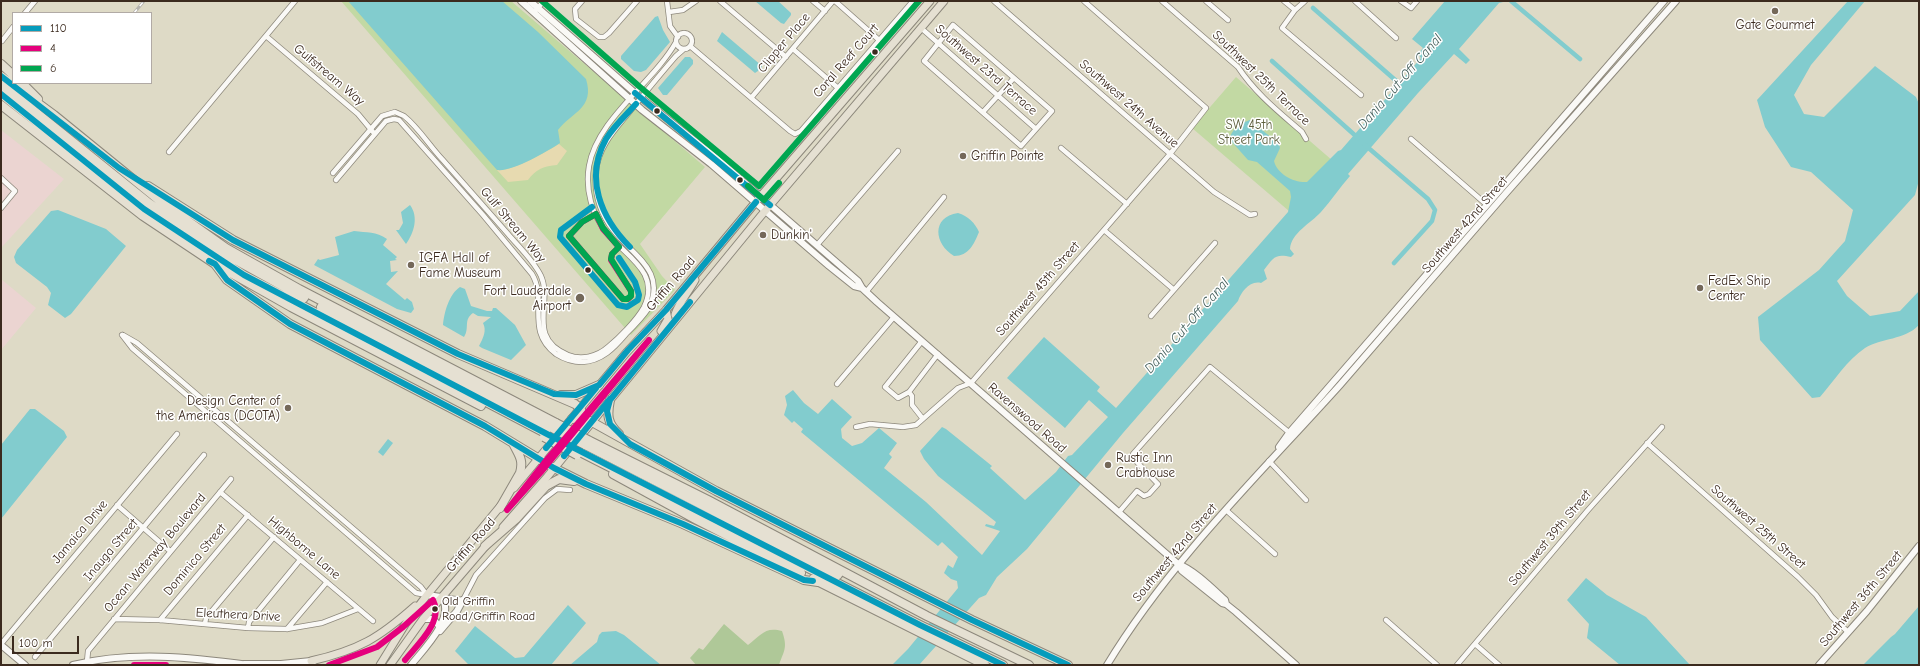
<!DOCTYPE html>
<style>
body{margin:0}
#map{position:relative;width:1920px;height:666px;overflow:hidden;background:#dedac6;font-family:"Comic Neue",sans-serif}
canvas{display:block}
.frame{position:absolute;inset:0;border:2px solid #3b2a1e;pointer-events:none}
.legend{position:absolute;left:12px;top:12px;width:140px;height:72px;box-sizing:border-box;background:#fff;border:1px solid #b1aaa5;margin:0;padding:5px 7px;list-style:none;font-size:12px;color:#3b2a1e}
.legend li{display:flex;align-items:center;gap:8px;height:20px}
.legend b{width:20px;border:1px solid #b1aaa5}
.scale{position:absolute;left:12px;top:636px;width:67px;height:18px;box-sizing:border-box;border:2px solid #3b2a1e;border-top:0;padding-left:5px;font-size:12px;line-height:14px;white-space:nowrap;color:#3b2a1e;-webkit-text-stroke:3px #fff;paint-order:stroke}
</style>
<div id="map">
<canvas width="1920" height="666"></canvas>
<div class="frame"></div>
<ul class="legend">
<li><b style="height:5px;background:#069cbc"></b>110</li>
<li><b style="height:5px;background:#e5007d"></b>4</li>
<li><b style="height:5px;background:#00a651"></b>6</li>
</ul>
<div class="scale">100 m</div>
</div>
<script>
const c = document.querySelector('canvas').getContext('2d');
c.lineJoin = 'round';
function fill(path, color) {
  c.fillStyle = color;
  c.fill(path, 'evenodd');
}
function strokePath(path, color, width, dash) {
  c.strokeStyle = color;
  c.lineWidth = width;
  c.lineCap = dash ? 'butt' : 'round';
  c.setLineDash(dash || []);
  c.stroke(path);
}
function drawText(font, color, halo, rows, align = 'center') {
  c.font = font + ' "Comic Neue",sans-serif';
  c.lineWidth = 3;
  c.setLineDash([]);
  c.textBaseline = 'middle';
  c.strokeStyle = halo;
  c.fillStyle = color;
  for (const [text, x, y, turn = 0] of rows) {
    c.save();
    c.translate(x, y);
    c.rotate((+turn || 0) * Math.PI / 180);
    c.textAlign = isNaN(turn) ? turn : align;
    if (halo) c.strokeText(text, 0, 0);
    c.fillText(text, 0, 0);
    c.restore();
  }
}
fill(new Path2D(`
 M1,130L64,179L1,248Z
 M1,279L36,308L1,350Z`), '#ebd4d1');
fill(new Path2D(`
 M341,1H511L705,167L640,244L662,276L675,290L631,335Z
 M1236,77L1333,161L1289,211L1192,128Z`), '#c2d9a3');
fill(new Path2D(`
 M724,624L748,645C760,636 765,626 782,631C788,648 784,650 779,665H696L690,658L699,648L703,650Z`), '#afc898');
fill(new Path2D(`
 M559,144L567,151L557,165C544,166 536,169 528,180L508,182L497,170C511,172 546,152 559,144Z`), '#e7dab0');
fill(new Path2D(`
 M348,1H502L538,32L586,79C595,108 572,112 558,130L560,143C546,152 513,172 497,170Z
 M755,1H778L791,13V15L784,24L781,23Z
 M1445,1H1507L1499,3L1459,49L1470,60L1466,64L1454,54L1418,93L1348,174L1350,176C1340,187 1331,201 1321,212C1311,223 1291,233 1290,249L1294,254L1291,257C1275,253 1273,258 1264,270L1267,279L1261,283C1250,280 1241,292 1238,301L1123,433L1027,549L997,577L986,595L979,598L919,665H892L908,649L958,588L957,581L951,579L944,573L948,565L953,568L958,557L942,542L938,546L801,432L803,429L794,421L792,423L784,415L787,405L785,396L793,390L804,403L818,414L832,399L852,417L841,429L842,438L852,446L862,443L879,428L897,443L889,454L892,457L884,468L926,502L982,555L1000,531L985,526L986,524L994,526L996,522L938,476L924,459L920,451L942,427L946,429L992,466L990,468L1025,500L1056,472L1068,456L1072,455L1108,417L1089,400L1065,428L1007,378L1044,337L1100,387L1097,391L1116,408L1288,212L1291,197L1290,191L1257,162L1248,160L1232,142L1230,137C1234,127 1241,123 1250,120L1279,144L1280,148L1274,161C1277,174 1294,183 1307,182L1338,151L1341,150L1421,58L1418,54L1423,48L1412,39Z
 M1848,1H1865L1811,65L1794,95L1804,114L1824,117L1875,66L1916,97L1919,104V180L1915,195L1837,281L1847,296L1870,316L1900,311L1919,291V325C1905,340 1881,338 1865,348C1847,360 1834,381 1820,397L1812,398L1760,340L1758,317L1819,270L1845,241L1853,210L1811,172L1791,167L1765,127L1757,100Z
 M658,16L663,30L670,42L646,70L641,72L634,71L621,59V56L655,17Z
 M722,32L762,66L761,69L755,73L717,41Z
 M685,57H690L693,60V64L667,95H663L658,88Z
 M410,205C419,217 414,233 406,244L396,230H399L403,223L401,212Z
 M58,210L106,229L126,246L71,314L65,318L48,305L51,293L47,287L16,263L14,257L17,250L51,211Z
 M958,213C968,216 975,223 979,232C974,244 969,256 954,256C934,244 931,217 958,213Z
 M354,231C367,233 376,231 387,239L383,245L397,257L395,259L397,260L390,261L391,272L398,271L386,284L405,300L407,298L412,302L414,309L411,313L397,309L314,265L318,259L320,260L339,255L335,237Z
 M460,287L465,289L471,306L487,311H492L493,308H496L515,325L526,345L511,360L482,348L479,346C483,338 487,331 483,323L491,317L478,316L473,313C463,320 470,328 464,337L443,325C444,313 449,294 460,287Z
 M30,409H35L64,431L67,437L1,519V445Z
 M388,439L393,443L383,456L378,452Z
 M1586,578L1607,595L1646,617L1690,665H1620L1587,638L1589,624L1567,600Z
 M568,605L586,623L551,665H469L455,651L475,626L515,658L524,657Z
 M1919,606V665H1863L1891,637L1895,634Z
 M616,631L624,635L661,665H570L597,642L599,635L602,632Z`), '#82ccce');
strokePath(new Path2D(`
 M1511,1L1580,59
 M1313,8L1402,86
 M1272,61L1358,138
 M1365,145L1428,199L1435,210L1432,221L1394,263`), '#82ccce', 4.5);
const minor = new Path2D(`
 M582,1L575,9L576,19L599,37H604L609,33L637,1
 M667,1L670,26L678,37
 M720,1L786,57
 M813,1L825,11
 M835,1L879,40
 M994,1L1214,192L1250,215L1255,214
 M1162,1L1238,67C1255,93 1279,112 1302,132L1306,139
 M1206,1L1228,20
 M1284,1L1295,10
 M1305,1L1295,10L1282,28L1361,95
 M1355,1L1396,38
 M1401,1L1411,8L1417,1
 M536,10L544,1
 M669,12L683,10L696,1
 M25,13L35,1
 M953,25L1052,111L1021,146L924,61Z
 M921,28L1036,129
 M676 41a8 8 0 1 1 16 0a8 8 0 1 1-16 0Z
 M266,36L358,114L373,132
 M2,41L13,27
 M690,46L790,131L795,134L801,131L913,1
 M793,49L838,88
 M751,98L833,1
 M983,112L1014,78
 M1411,139L1487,205
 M1061,148L1127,204
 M169,152L295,1
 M333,173L382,116L395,112L404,116C418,127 429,145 442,159C464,184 486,209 508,234C519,247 534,261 541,276C553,303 526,338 568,355C581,360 597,357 608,347C619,338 637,320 644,307C661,272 625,256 607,233C592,215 585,190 589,166C597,119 653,83 676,42
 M1,178L15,191L1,208
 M336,180L386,121L394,119L399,120L483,215L532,274C548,301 525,331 556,354C564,359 572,362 582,362C602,361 614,348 626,334C634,326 642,318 648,309C668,271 632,255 613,230C600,213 594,192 596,171C599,143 619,126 635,105C649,88 662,72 676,56L684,49
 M1104,230L1173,289
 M817,245L898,151
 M866,292L944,197
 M1151,316L1215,243
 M122,335L132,348L416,593L427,595
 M123,335L137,343L421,587L427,595
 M922,341L885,387L898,398L909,392L912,396V405L923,419
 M837,384L894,317
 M909,392L938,354
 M856,427L870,424L903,427L916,425L958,388L971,383L1170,154L1206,108L1084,1
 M1647,443L1798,577L1816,595L1832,617L1848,632
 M1269,461L1306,500
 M220,492L373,621
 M117,505L170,551
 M1226,510L1275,554
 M1119,512L1137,491L1144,496L1149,494L1158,484L1133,458V454L1210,367L1291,434
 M441,597L463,600L476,575L545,498L557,489L570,490
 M114,619L160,620L248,628L287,629L322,623L358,609
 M160,620L248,515
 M1386,620L1437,665
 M205,624L206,618L274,537
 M248,628L249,622L300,560
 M287,629L327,582
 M1,644L177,434
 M1475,644L1499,665
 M35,657L204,455
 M87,662L88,651L231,479
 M1457,665L1588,510L1662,427`);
const tertiary = new Path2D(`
 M521,1L642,110L711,164L829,266L854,286L862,288
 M530,1L635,93L715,157L858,281L862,288L877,302L1178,564L1182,571L1222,603L1226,604L1236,612L1296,665
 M1279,447L1289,433L1664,1
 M1178,564C1193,569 1213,589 1225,600L1226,604
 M423,619H433L440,627
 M440,631L457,611L463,600
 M1,645L25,665
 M244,664H281L311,661L313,665
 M73,665C131,651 190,657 249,665
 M411,665C423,650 457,616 441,597L427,595
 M1107,665C1170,561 1259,475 1340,385C1396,321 1451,256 1507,192C1563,128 1620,65 1676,1
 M1819,665L1867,611L1919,546`);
const primary = new Path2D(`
 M677,318L675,315C675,309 691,288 695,280
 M661,331L668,319L666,310
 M514,488L626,353L666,310L760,197L930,1
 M503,527L547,477L760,217L944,1
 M311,661C359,650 379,638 415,606
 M380,665L406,623L427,595L503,503
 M390,665L423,619L489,542`);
const motorway = new Path2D(`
 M1,64L13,75
 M1,76L54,115L161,202L226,248L299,289L556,423
 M22,83L38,99
 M1,84L149,203L223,253L304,298
 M1,94L144,209L244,275L547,434
 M1,105L143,216L215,264L291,307L481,406
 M148,186L233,240L458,354L575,404C587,412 584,423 580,436
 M215,264L227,280L290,324L485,426L554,468L586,484L683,524L804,580L818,582
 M321,307L552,428
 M561,395H576L599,385
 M610,400C607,415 607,423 619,434
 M572,419L582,418L592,422L716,491L972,620L1068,665
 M588,440L708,500L927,616L1029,665
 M585,445L838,575
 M580,452L920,625L1003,665
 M613,474L697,520L801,573
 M500,508L520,473C524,459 518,454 513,443
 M485,546L516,519L546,486L559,479L574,481
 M813,579L985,665`);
strokePath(minor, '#8d887c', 6);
strokePath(tertiary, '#8d887c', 8);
strokePath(primary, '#8d887c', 9);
strokePath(motorway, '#8d887c', 10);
strokePath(minor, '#faf9f6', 4.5);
strokePath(tertiary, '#faf9f6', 6);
strokePath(primary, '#e5e0d2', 7);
strokePath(motorway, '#e5e0d2', 8);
const rail = new Path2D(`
 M134,13L144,1`);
strokePath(rail, '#b4b2ad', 3);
strokePath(rail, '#fff', 1.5, [4.5]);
const motorwayBridge = new Path2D(`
 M556,423L588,440
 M552,428L585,445
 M544,437L577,455`);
strokePath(motorwayBridge, '#8d887c', 10, []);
strokePath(motorwayBridge, '#e5e0d2', 8);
strokePath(new Path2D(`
 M1,76L119,168L233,240L458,354L554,394L576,395L599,385L628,350L666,310L756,202
 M635,93L770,205
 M1,94L144,209L244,275L547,434L920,625L1003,665
 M592,207L561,230L560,237L618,305L627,307L638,300L639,295L635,282L619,258
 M630,247C601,218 584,178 606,139C614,126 626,115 636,104
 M209,261L215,264L227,280L290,324L485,426L554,468L586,484L683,524L804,580L813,581
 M690,302L610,400L607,411L610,424L630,444L716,491L972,620L1068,665
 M546,448L596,388
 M564,456L610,399`), '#069cbc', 6);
strokePath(new Path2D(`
 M596,214L603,229L619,247L612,254L611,260L631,291V296L628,299H623L569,236L582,222Z
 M649,340L541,472L507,510L544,463Z
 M134,665H166
 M329,665L377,647L403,627L433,600C444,621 418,644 405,660`), '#e5007d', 6);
strokePath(new Path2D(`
 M542,1L640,87L759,186L919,1
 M748,186L764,200L779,183
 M596,214L603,228L619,247L612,254L611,259L631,291V296L627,299H623L569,236L582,222Z`), '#00a651', 6);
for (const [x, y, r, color] of [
 [1775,11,4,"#746859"],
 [875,52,3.5,"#3b2a1e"],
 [657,111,3.5,"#3b2a1e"],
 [963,156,4,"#746859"],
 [740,180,3.5,"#3b2a1e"],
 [763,235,4,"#746859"],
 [411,265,4,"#746859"],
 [588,270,3.5,"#3b2a1e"],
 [1700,288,4,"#746859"],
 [580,298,5,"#746859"],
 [288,408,4,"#746859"],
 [1108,465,4,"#746859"],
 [435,609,3.5,"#3b2a1e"]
]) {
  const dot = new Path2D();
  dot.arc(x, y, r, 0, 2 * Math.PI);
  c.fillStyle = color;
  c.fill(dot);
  strokePath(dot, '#fff', 1.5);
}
drawText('12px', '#3b2a1e', '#fff', [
 ["Old Griffin",442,602],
 ["Road/Griffin Road",442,617]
], 'left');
drawText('13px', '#3b2a1e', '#fff', [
 ["Gate Gourmet",1775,25,"center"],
 ["Griffin Pointe",971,156],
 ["Dunkin'",771,235],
 ["IGFA Hall of",419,258],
 ["Fame Museum",419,273],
 ["FedEx Ship",1708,281],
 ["Center",1708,296],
 ["Fort Lauderdale",571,291,"right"],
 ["Airport",571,306,"right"],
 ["Design Center of",280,401,"right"],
 ["the Americas (DCOTA)",280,416,"right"],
 ["Rustic Inn",1116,458],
 ["Crabhouse",1116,473]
], 'left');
drawText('13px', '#3b2a1e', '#fff', [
 ["Clipper Place",784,43,-50],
 ["Coral Reef Court",846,61,-49],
 ["Southwest 23rd Terrace",986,70,41],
 ["Gulfstream Way",329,75,40],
 ["Southwest 25th Terrace",1261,78,44],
 ["Southwest 24th Avenue",1129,104,41],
 ["Gulf Stream Way",513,225,50],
 ["Southwest 42nd Street",1465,225,-49],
 ["Griffin Road",671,284,-49],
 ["Southwest 45th Street",1038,289,-49],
 ["Ravenswood Road",1027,418,41],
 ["Southwest 25th Street",1758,527,41],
 ["Jamaica Drive",80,532,-50],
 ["Southwest 39th Street",1550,538,-50],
 ["Griffin Road",471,545,-49],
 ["Highborne Lane",304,548,40],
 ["Inauga Street",111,550,-50],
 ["Ocean Waterway Boulevard",155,553,-50],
 ["Southwest 42nd Street",1175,553,-50],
 ["Dominica Street",195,560,-50],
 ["Southwest 36th Street",1861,599,-50],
 ["Eleuthera Drive",238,615,3]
]);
drawText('13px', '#5d5f3d', '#fff', [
 ["SW 45th",1249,125],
 ["Street Park",1249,140]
]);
drawText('italic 14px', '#46615d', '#fff', [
 ["Dania Cut-Off Canal",1400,82,-49],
 ["Dania Cut-Off Canal",1187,326,-49]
]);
</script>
